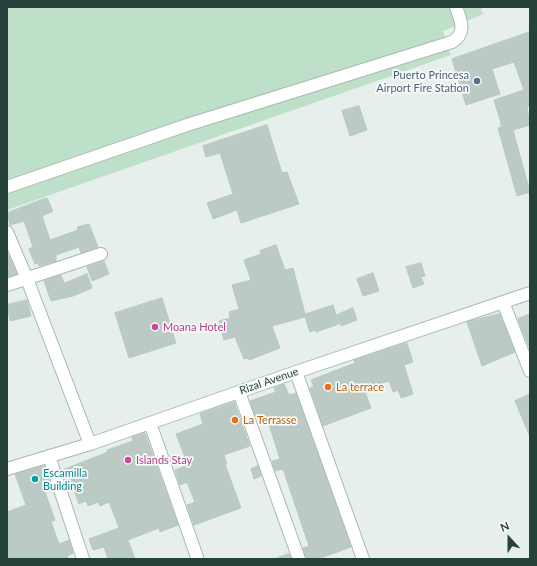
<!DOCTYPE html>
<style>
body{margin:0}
#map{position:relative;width:537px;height:566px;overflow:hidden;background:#e6efeb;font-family:Lato,sans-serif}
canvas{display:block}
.frame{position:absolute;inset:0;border:8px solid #24423a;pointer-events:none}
.north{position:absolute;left:489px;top:518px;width:40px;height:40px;-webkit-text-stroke:3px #f7fbf9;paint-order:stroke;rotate:339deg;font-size:11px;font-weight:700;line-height:16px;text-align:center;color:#24423a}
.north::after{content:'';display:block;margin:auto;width:14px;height:18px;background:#24423a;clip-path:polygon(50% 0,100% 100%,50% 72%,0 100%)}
</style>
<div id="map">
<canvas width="537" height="566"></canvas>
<div class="frame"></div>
<div class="north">N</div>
</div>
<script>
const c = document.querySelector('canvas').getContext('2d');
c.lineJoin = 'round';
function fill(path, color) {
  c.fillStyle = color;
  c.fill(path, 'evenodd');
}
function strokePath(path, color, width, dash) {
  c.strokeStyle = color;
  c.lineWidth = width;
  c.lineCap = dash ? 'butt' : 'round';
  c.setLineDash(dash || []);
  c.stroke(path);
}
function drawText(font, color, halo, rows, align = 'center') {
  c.font = font + ' Lato,sans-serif';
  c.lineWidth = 3.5;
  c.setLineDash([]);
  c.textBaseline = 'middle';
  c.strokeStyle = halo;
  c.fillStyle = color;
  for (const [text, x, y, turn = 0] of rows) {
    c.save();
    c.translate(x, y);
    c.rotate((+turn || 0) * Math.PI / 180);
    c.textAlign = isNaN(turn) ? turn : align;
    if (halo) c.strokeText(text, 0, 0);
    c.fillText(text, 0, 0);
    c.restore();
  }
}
fill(new Path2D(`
 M7,7H481L483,14L443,31L451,55L7,210Z`), '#bfe0c8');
const building = new Path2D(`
 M530,32V106L527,107L530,125L513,130L530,192L517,196L498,128L501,127V123L494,100L524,90L514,62L492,69L500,94L466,105L452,59Z
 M359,106L367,130L350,136L342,111Z
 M267,125L282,173L287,172L299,204L241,223L237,210L213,219L207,203L233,194L220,153L206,157L203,146Z
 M47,198L53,211L42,216L50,240L78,230L77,227L89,224L98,247L81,253L79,247L56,255V261L39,266L38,263L35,264L29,249L33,247L24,221L10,225L7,213Z
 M276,245L285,270L293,268L305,314L333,305L339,324L316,332L315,330L310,332L305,317L272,326L280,348L249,360L248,358L244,359L235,337L224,340L219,321L230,318L229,312L239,309L232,285L251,280L244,260L261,254L260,251Z
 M7,252L17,274L7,277Z
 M104,261L109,274L92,281L87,267Z
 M421,263L425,276L421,277L424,284L413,288L406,267Z
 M373,273L379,291L363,296L357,279Z
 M87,274L92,288L73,296L51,301L44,281L61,275L64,283Z
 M162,298L176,343L129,358L115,313Z
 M27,300L31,316L10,321L7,305Z
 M353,308L357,320L341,326L337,315Z
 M500,314L515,352L482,366L467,322Z
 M530,314V347H529L518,319Z
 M407,343L413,362L404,365L413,394L401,398L398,390L393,392L389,381L364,389L371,408L323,426L310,388L314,387L311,380L355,363L354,360Z
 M284,384L289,395L296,393L351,547L318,559H306L303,548L309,546L283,469L275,471L272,461L280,459L266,415L256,418L250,401L276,392L274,388Z
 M530,394V437L515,401Z
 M234,402L250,446L224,455L227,464H225L241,508L194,525L187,505L195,502L187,482L180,485L175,470L188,465L176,434L203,424L200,414Z
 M145,433L178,525L160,532L159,528L128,540L135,559H108L104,547L93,550L89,539L119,528L109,502L100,506L98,502L88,506L86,501L79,504L70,480L65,481L62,470L108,452L107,450L133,441L132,437Z
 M44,466L51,486L44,489L55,520L51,522L59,544L69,540L73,553L67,556L68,559H7V512L26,505L15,474Z
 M258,466L261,476L254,479L251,469Z
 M289,554L291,559H277V558Z`);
fill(building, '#bbcac4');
strokePath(building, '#b8c9c2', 1);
const minor = new Path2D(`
 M7,187L187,125L452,42C467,33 461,21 456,7
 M7,232L27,279L90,444
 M7,285L101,254
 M503,302L530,371
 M296,372L363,559
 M239,392L299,559
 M150,423L197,557
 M49,456L83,559
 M7,469L90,444L296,372L530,293`);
strokePath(minor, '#a8b8b2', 14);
strokePath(minor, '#fff', 12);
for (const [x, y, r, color] of [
 [477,81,4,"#5c6f8a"],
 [155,327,4,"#d1479c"],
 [328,387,4,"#e8710a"],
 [235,420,4,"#e8710a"],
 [128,460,4,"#d1479c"],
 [35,479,4,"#0f9aa8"]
]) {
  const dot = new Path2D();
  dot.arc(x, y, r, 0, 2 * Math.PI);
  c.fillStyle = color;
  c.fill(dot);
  strokePath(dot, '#f7fbf9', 1.5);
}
drawText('11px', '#4e5e75', '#f7fbf9', [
 ["Puerto Princesa",469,75],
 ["Airport Fire Station",469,88]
], 'right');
drawText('11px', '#b23c85', '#f7fbf9', [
 ["Moana Hotel",163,327],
 ["Islands Stay",136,460]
], 'left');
drawText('11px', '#24423a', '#f7fbf9', [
 ["Rizal Avenue",269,381,-19]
]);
drawText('11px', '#c56008', '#f7fbf9', [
 ["La terrace",336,387],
 ["La Terrasse",243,420]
], 'left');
drawText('11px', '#0d838f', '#f7fbf9', [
 ["Escamilla",43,473],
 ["Building",43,486]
], 'left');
</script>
